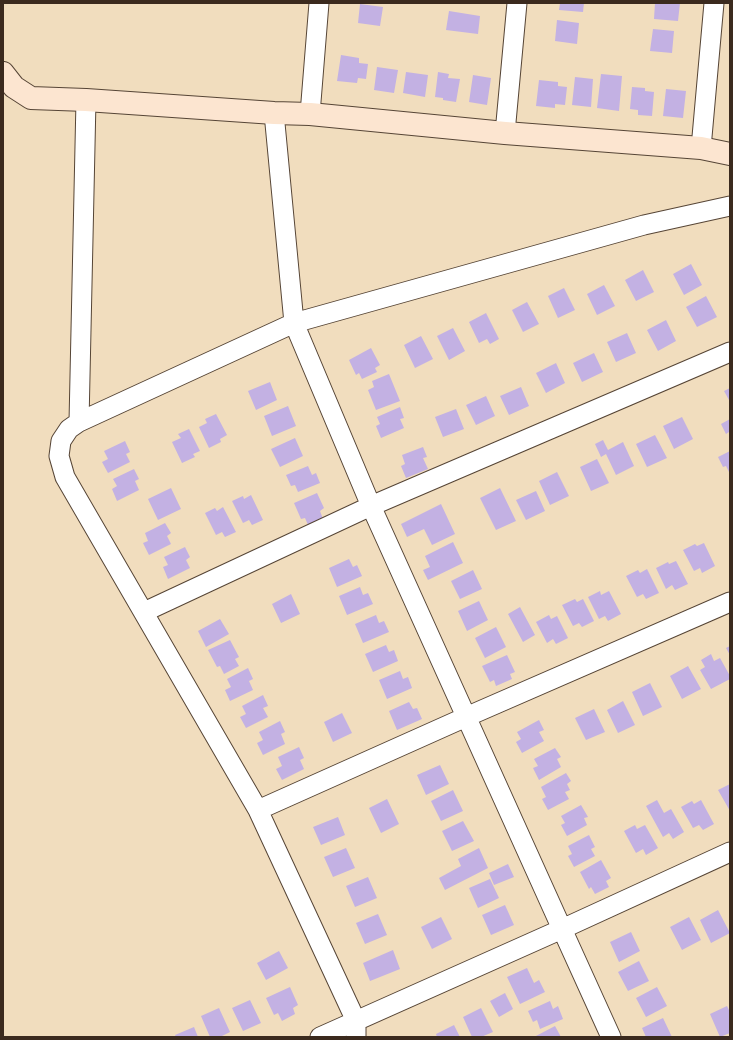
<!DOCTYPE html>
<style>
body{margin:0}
#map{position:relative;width:733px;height:1040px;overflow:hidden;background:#f1ddbe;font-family:"Gochi Hand",sans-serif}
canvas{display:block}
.frame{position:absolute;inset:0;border:4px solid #3b2a1e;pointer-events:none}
</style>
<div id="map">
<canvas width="733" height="1040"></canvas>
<div class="frame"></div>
</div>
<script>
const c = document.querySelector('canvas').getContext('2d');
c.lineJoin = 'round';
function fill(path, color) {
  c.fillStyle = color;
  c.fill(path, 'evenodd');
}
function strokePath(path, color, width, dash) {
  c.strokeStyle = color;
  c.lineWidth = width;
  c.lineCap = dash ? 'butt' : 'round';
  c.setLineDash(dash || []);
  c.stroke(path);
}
fill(new Path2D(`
 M560,3H584L583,12L559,10Z
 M655,3H680L678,21L654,19Z
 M360,4L383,7L380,26L358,23Z
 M449,11L480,16L478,34L446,30Z
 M557,20L579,23L577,44L555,41Z
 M653,29L674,31L672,53L650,51Z
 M341,55L359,58V63L368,64L366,79L358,78L357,83L337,81Z
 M377,67L398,70L394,93L374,90Z
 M406,72L428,75L425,97L403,93Z
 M438,72L449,74L448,78L460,79L456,102L443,100V98L435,97Z
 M601,74L622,76L619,111L597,108Z
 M473,75L491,78L487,105L469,102Z
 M575,77L593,79L591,107L572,105Z
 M539,80L558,82V86L567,87L565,105L555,104V108L536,106Z
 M632,87L645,88V91L654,92L652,116L638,115V110L630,109Z
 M666,89L686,91L683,118L663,116Z
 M691,264L702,285L684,295L673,274Z
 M643,270L654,292L636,301L625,280Z
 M604,285L615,306L597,315L587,294Z
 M564,288L575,310L558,318L548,296Z
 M706,296L717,317L697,327L686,307Z
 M527,302L539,324L523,332L512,310Z
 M486,313L499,339L490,344L487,339L479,343L469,322Z
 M666,320L676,341L658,351L647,330Z
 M453,328L465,351L449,360L437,336Z
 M627,333L636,353L616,362L607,342Z
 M421,336L433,359L415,368L404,345Z
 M371,348L380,365L375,368L377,372L362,379L359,373L356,375L349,360Z
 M594,353L603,372L582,382L573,363Z
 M556,363L565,383L546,393L536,373Z
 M389,374L400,401L376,410L368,390L374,387L372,381Z
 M270,382L277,400L256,410L248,391Z
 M521,387L529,406L509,415L500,396Z
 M730,388V400H729L724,391Z
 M486,396L495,416L476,425L466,405Z
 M288,406L296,426L272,436L264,416Z
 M400,407L404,418L400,419L404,428L381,438L376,426L380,424L377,417Z
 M456,409L464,429L443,437L435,417Z
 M216,414L227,435L220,439L221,442L209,448L199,427L207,423L205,419Z
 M682,417L693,439L674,449L663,426Z
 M730,419V434L729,432L726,434L721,424Z
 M189,429L200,451L193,454L195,457L182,463L172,442L181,438L178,434Z
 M655,435L667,458L647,467L636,444Z
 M295,438L303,456L280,467L271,449Z
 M603,440L608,450L623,442L634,466L616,475L606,454L601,457L595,444Z
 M125,441L130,452L126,454L130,462L108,473L102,462L108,459L104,451Z
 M423,447L427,457L423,458L428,469L406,478L401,466L405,464L402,455Z
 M730,451V474L726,466L723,467L718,457Z
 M597,459L609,483L591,491L580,467Z
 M308,466L312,475L316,473L320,483L298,492L295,485L291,486L286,475Z
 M134,469L139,479L135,481L139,490L117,501L112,489L117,486L113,479Z
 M557,472L569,496L550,505L539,481Z
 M171,488L181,509L158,520L148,499Z
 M500,488L516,521L496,530L480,498Z
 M536,491L545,511L526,520L516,500Z
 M317,493L324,508L320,511L323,519L308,525L305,518L301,519L294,503Z
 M251,495L263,520L252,525L249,520L243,523L232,501L243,496L244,499Z
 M441,504L455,534L432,545L424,529L407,537L401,524Z
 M223,507L236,532L225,537L222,532L216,535L205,513L215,508L217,511Z
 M165,523L171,533L167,536L171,544L149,555L143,543L148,541L145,533Z
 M453,542L463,563L428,580L423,570L430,567L425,556Z
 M704,543L715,566L702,573L700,568L694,571L683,550L695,544L697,546Z
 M185,547L190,557L186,560L190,568L168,579L163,567L168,565L164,557Z
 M349,559L353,567L357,565L362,576L337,587L329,568Z
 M676,561L688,584L675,590L672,585L666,589L656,568L668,562L669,564Z
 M647,569L659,593L646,599L643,594L637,597L626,576L638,570L640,573Z
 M473,570L482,589L460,599L451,581Z
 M360,587L363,595L368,593L373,604L347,615L339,596Z
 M600,591L601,595L609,591L621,614L608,621L605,616L599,619L588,597Z
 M291,594L300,614L281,623L272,604Z
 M575,599L577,602L583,599L594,621L582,627L579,623L573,626L562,605Z
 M479,601L488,620L467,631L458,611Z
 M520,607L535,635L523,642L508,614Z
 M376,615L379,623L384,621L389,632L363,643L355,624Z
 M549,615L551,619L557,616L568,638L556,644L553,639L547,643L536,622Z
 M220,619L229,634L206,647L198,631Z
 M496,627L506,647L485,658L475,638Z
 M230,640L239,657L235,659L239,666L224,674L220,666L217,667L208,650Z
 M386,645L389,652L394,650L398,661L373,672L365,654Z
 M730,646V655L726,648Z
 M711,654L714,661L720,658L730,676V679L711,689L700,670L705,667L701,660Z
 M507,655L515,672L510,674L512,679L496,686L494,680L490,682L482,666Z
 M688,666L701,689L682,699L670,676Z
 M248,668L253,679L249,681L253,690L230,701L225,690L231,687L227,679Z
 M400,671L403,679L408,677L412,688L387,699L379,680Z
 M650,683L662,707L643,716L632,692Z
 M263,695L268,706L263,708L268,717L246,728L240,717L246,714L242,706Z
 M623,701L635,725L618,733L607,710Z
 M409,702L413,709L417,708L422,719L397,730L389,711Z
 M594,709L605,732L586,740L575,718Z
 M342,713L352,733L333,742L324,722Z
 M539,720L544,730L539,732L544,741L522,753L516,742L521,739L517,732Z
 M280,721L285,732L281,734L285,744L263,755L257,743L263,740L259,732Z
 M299,747L304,758L300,760L304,769L282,780L276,769L282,766L278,757Z
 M555,748L561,757L557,759L561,767L539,780L533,768L538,766L534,759Z
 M440,765L449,784L426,795L417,775Z
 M566,773L571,781L567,784L570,790L565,792L569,799L548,810L542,799L546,797L541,787Z
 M730,784V811L718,790Z
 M453,790L463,811L441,821L431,801Z
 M387,799L399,824L381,833L369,808Z
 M657,800L664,813L671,809L684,832L673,839L669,833L663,837L646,806Z
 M701,800L714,824L703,830L699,825L693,828L681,807L692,801L694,804Z
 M581,805L588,817L584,818L587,825L567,836L561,825L565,823L561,816Z
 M338,817L345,835L321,845L313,827Z
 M463,821L474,841L452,851L442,831Z
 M635,825L637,829L645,825L658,848L646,855L643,849L636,853L624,831Z
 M589,835L595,847L591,849L595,856L574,867L568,856L572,854L568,846Z
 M346,848L355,868L333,877L324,857Z
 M479,848L488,868L445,890L439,878L461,866L458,859Z
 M601,860L611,878L606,881L609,887L595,894L591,887L589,889L580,872Z
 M508,864L514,877L494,885L489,873Z
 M368,877L377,898L355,907L346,886Z
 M490,879L499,898L478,908L469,888Z
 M505,905L514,925L491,935L482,915Z
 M718,910L730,933L711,943L700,920Z
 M378,914L387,935L365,944L356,923Z
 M441,917L452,939L432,949L421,927Z
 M689,917L701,940L682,950L670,927Z
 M631,932L640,951L619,962L610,942Z
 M393,950L400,969L370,981L363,963Z
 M279,951L288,968L266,980L257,963Z
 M639,961L649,981L628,991L618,972Z
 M527,968L534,983L539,980L545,992L520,1004L507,977Z
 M290,987L298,1005L293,1008L295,1014L282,1021L278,1013L274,1015L266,998Z
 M657,987L667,1006L646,1017L636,998Z
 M505,993L513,1009L499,1017L490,1001Z
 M250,1000L261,1023L243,1031L232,1008Z
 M550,1001L553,1009L558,1006L563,1019L540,1029L537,1020L533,1022L528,1011Z
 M727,1006L729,1010L730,1009V1033L720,1037L710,1014Z
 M219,1008L230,1032L220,1037L219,1036L210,1037L201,1016Z
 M481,1008L493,1032L481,1037H472L463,1017Z
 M663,1018L672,1037H646L642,1028Z
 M454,1025L460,1037H437L436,1034Z
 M555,1026L561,1037H534Z
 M194,1027L198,1037H176L175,1035Z`), '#c3b1e3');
const street = new Path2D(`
 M274,113L294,323L371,506L562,929L611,1037
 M310,114L319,3
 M505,133L517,3
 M701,148L714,3
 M79,422L86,100
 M144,612L371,506L730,352
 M258,810L466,717L730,602
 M320,1037L562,929L730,852
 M356,1037V1021L258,810L65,477L59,456L61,441L69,429L79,422L294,323L644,225L730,206`);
const secondary = new Path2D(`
 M3,73L14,87L31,98L86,100L274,113L310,114L505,133L701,148L730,154`);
strokePath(street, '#564536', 21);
strokePath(secondary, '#564536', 24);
strokePath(street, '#fff', 19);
strokePath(secondary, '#fce5d0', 22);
</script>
